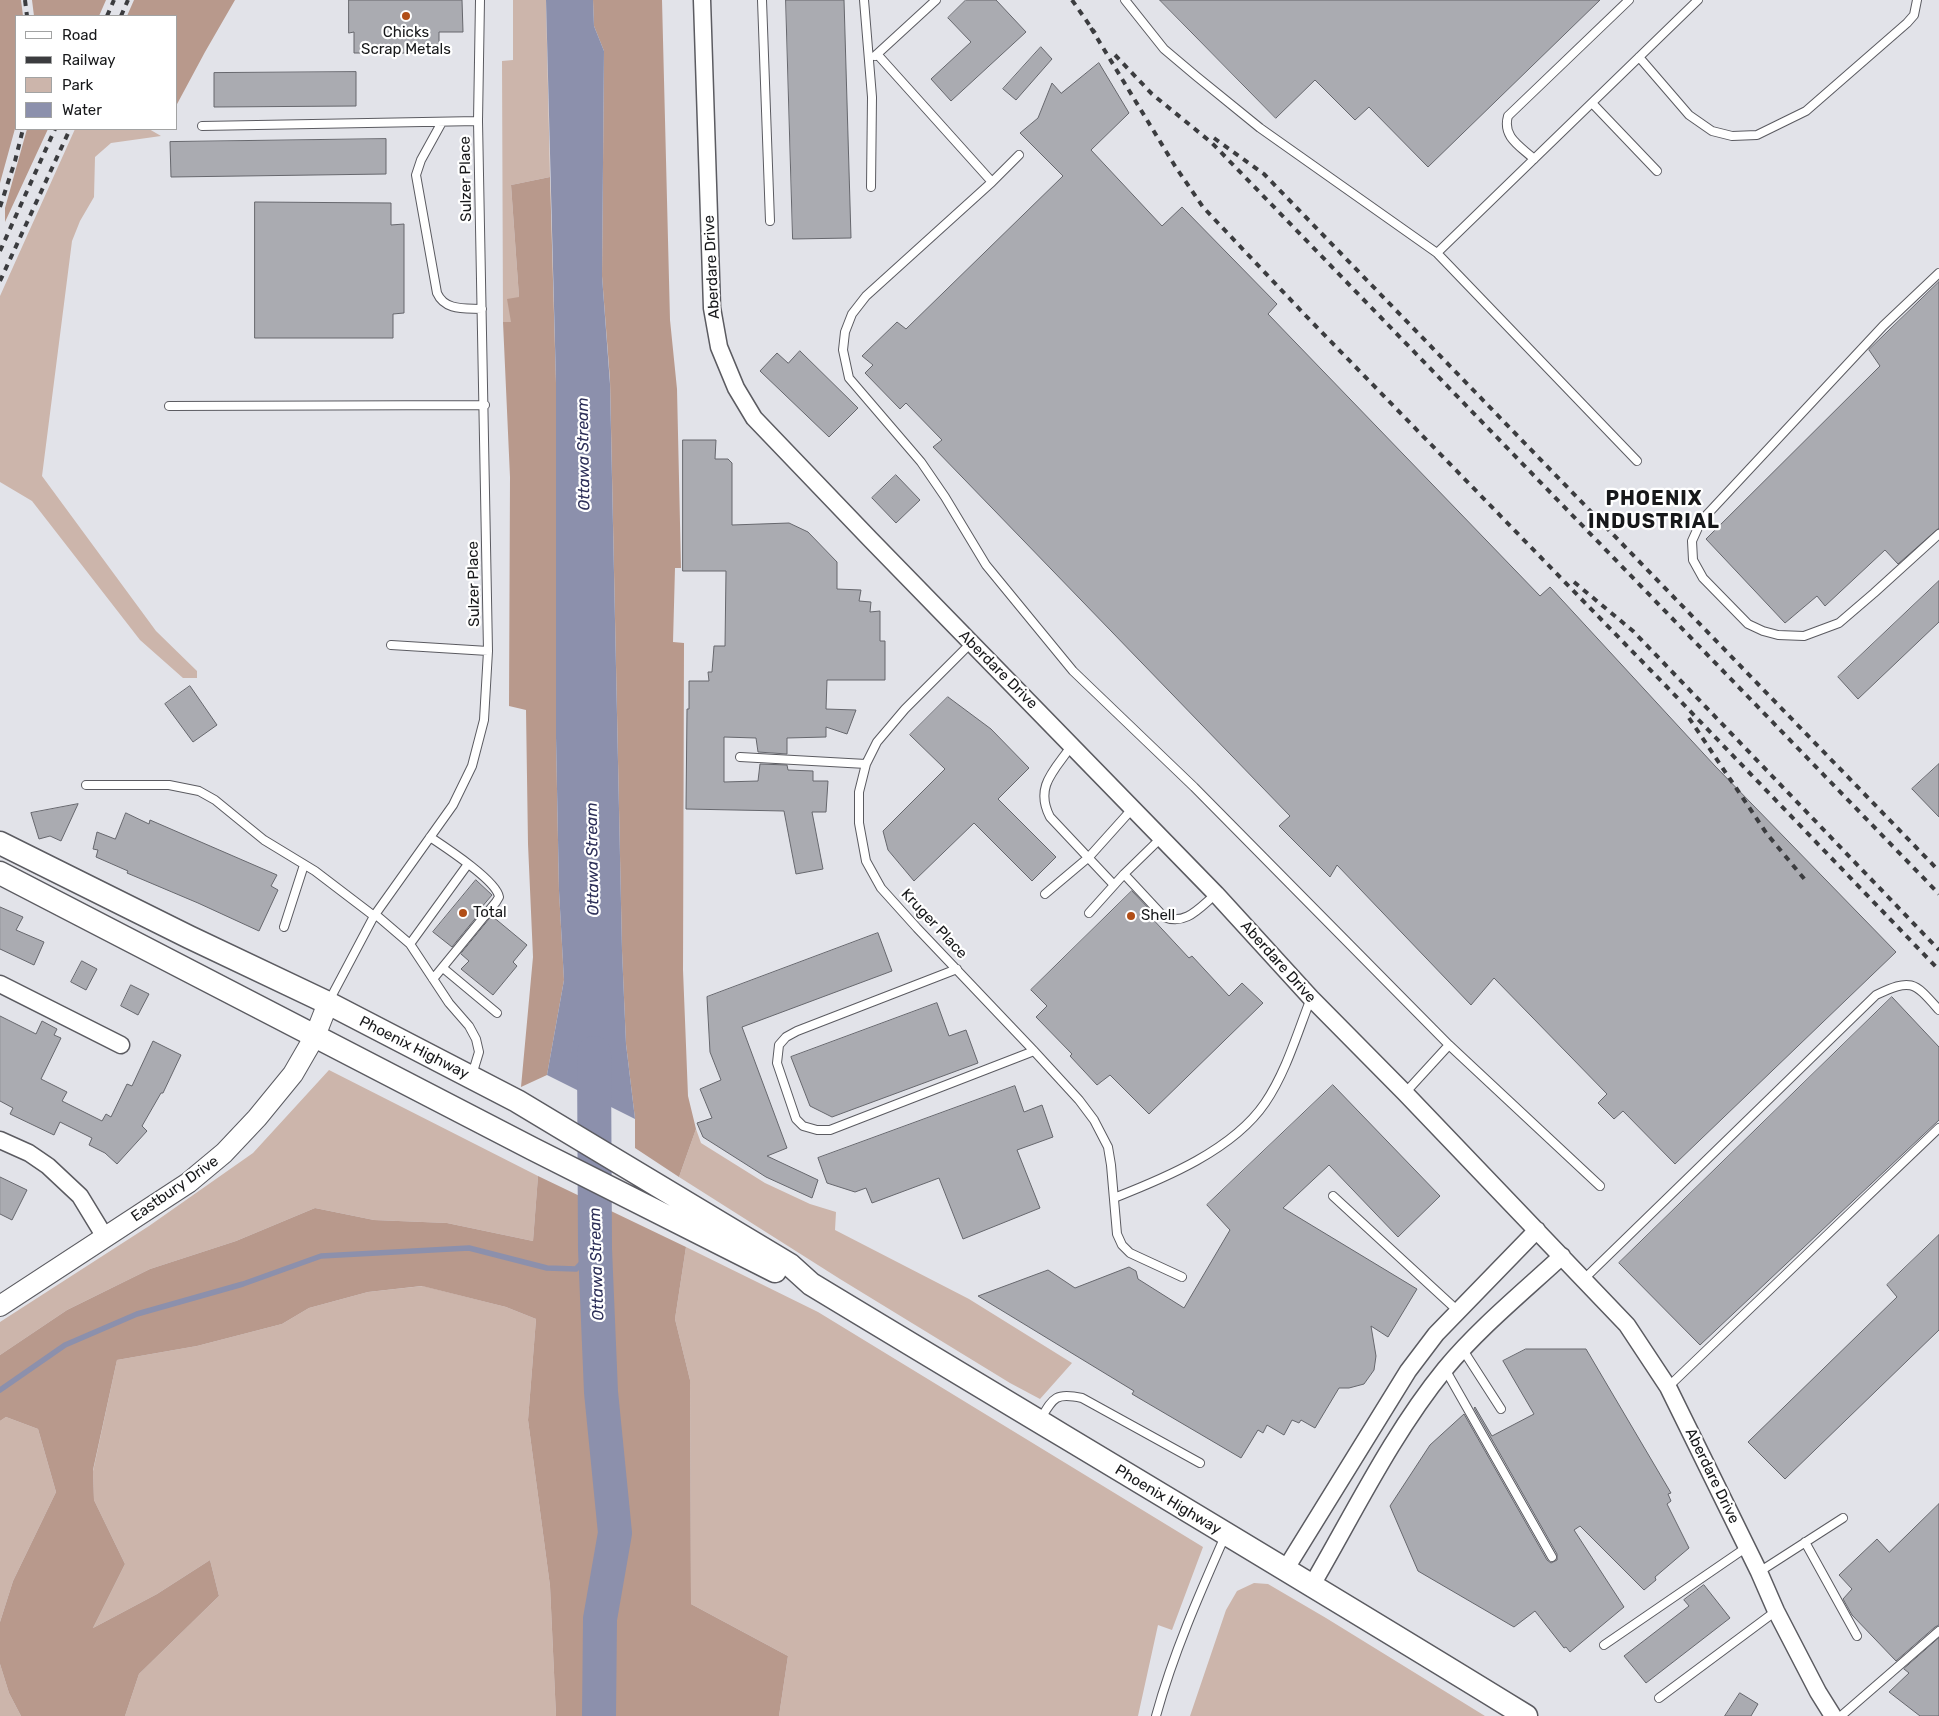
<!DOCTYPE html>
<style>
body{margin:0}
#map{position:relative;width:1939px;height:1716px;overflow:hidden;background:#e2e3e9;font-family:Rubik,sans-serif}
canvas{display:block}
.legend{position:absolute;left:15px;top:15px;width:162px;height:115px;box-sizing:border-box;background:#fff;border:1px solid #a2a3a3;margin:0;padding:6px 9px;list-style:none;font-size:15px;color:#17181a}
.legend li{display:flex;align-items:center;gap:10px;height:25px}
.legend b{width:25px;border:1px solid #a2a3a3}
</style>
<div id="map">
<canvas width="1939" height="1716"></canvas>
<ul class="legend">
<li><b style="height:6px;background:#fff"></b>Road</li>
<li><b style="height:6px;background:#3b3c3f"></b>Railway</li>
<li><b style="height:14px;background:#ccb5ab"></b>Park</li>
<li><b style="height:14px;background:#8c90ac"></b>Water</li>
</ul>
</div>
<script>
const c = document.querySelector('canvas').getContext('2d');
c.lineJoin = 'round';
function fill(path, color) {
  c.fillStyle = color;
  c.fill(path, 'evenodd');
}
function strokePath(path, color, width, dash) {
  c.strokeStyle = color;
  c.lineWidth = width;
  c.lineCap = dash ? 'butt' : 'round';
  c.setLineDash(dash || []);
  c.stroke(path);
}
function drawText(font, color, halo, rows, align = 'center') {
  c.font = font + ' Rubik,sans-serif';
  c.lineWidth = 4.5;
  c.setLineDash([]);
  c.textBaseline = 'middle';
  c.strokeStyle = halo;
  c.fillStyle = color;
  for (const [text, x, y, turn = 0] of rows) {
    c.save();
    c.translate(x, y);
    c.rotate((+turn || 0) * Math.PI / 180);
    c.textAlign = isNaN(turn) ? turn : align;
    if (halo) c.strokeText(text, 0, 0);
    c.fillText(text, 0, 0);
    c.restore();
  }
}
fill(new Path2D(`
 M513,0H546L550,177L511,185L519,297L511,322H503L502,61L513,60Z
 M75,129H149L161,136L111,143L95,157L94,197L80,221L72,241L42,476L156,631L197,671V678H183L140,640L32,501L0,482V296Z
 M329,1070L538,1176L533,1241L447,1223L374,1220L315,1208L236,1241L150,1269L67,1310L0,1355V1322L149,1226L253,1153Z
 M696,1129L701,1143L765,1183L810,1204L836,1212L835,1230L969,1299L1072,1363L1040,1399L1010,1383L840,1279L679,1177Z
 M686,1247L818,1312L1203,1547L1172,1630L1158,1625L1138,1716H779L788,1656L691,1604L690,1380L675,1319Z
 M423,1286L506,1307L536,1319L528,1420L550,1586L556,1716H125L139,1674L219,1596L210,1560L157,1594L93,1628L125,1564L94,1500L93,1471L117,1360L197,1346L282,1324L309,1308L368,1292Z
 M6,1417L38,1429L56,1492L13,1581L0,1622V1421Z
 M1254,1583L1268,1584L1326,1618L1485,1716H1190L1226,1610L1237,1591Z
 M0,1664L9,1693L21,1716H0Z`), '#ccb5ab');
fill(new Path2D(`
 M0,0H21L23,16H16V125L0,183Z
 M32,0H106L99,16H34Z
 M134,0H235L205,52L176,106V16H127Z
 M593,0H662L670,320L677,389L681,568H675L673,642L684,643L683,970L688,1096L696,1129L679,1177L635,1148V1119L626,1044L622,951L610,380L602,276L604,51L594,26Z
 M27,129H48L5,222V208Z
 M550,177L556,383V738L559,891L564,980L547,1075L521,1087L533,957L528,844L526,710L509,706L510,477L503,322H511L507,299L519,297L511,185Z
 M538,1176L686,1247L675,1319L690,1380L691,1604L788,1656L779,1716H556L550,1586L528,1420L536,1319L506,1307L422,1286L368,1292L309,1308L282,1324L197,1346L117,1360L93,1470L94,1500L125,1564L93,1628L157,1594L210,1560L219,1596L139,1674L125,1716H21L9,1693L0,1664V1622L13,1581L56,1492L38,1429L6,1417L0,1421V1355L67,1310L150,1269L236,1241L315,1208L374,1220L447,1223L533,1241Z`), '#b8998c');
fill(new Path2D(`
 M546,0H593L594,26L604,51L602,276L610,384L622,951L626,1044L635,1119L547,1075L564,980L559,891L556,738V383Z`), '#8c90ac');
strokePath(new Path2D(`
 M0,1390L65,1345L137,1314L243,1284L321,1256L469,1248L547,1268L576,1269L595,1249`), '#8c90ac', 5.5);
strokePath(new Path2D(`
 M594,1053L595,1249L601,1392L615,1533L600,1619L599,1716`), '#8c90ac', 34);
const building = new Path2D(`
 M349,0H462L463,32H439V53H354V32L349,33Z
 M786,0H844L851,238L793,239Z
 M966,0H996L1026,32L951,101L931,79L971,42L948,18Z
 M1160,0H1600L1428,167L1369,107L1355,120L1315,80L1276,118Z
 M1041,47L1052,59L1016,100L1003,89Z
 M1099,63L1129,113L1091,150L1162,226L1182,207L1277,304L1268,314L1540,596L1550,587L1715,766L1896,952L1675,1164L1623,1111L1614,1119L1598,1103L1607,1094L1494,978L1471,1005L1337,865L1330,877L1279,826L1290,816L933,447L942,440L906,403L900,409L865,373L873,365L862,356L897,322L906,329L1063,176L1020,133L1038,118L1052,83L1061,93Z
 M356,72V106L214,107V73Z
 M386,139V174L171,177L170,142Z
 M255,202L391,203V225L404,224V313L393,314V338H255Z
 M1939,282V528L1898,564L1885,550L1825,606L1817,596L1785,623L1706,539L1880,366L1869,350Z
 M800,351L858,408L829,437L760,371L777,353L788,363Z
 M683,440H716L715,459H728L732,463V525L789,523L808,532L837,562V589L861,590L859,601L871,602L870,612L880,611V641H885V680H827L826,709L856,710L847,734L826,727V737L787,738V754L758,752L756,738L724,737V782L758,781L760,764L787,765L788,770L813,771V781H828L826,812H812L823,869L796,874L784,811L686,809L687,709H689V681H709L708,672H712L714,646H725L726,571H683Z
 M896,475L920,500L896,523L872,498Z
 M1939,581V622L1858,699L1838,677Z
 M190,686L217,725L193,742L165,704Z
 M948,697L991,729L1029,768L998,799L1056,857L1032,881L974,823L914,881L888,850L883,831L945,769L910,735Z
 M1939,764V817L1912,789Z
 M78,804L61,841L50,836L39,839L31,813Z
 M126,813L149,824L150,820L277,875L271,886L278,890L259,931L198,903L127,873L128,871L96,857L98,850L93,849L97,832L115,839Z
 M476,880L492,895L481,908L483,909L452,947L433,932Z
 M1132,891L1151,911L1148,914L1189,958L1192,956L1229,996L1242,983L1263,1003L1149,1114L1110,1075L1097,1085L1070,1056L1072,1054L1036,1017L1047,1006L1031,990Z
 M0,907L23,917L16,930L44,942L34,965L0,949Z
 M492,916L527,945L513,962L517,966L493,995L461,969L469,961L461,954Z
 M878,933L892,971L742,1027L787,1148L767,1156L818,1180L812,1198L766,1177L703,1137L697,1123L712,1118L700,1089L721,1080L710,1052L707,997Z
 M82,961L97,969L86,990L71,982Z
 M131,985L149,994L138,1015L121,1006Z
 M1892,997L1939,1047V1120L1700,1345L1619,1263Z
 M937,1003L949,1036L966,1030L978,1063L832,1117L810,1106L791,1057Z
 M0,1016L36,1034L42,1021L57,1029L54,1035L61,1038L41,1079L67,1092L62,1101L102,1121L106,1114L111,1117L127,1084L132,1086L153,1041L181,1055L163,1093H161L142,1126L147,1131L117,1164L105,1153L89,1145L92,1138L60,1122L54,1135L10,1114L13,1108L0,1101Z
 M1333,1085L1440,1196L1398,1237L1329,1165L1283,1208L1417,1289L1388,1337L1371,1326L1376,1356L1374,1370L1364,1384L1349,1388H1339L1315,1428L1301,1420L1299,1423L1292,1420L1284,1435L1267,1425L1263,1433L1258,1430L1241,1458L1132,1394L1134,1391L978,1296L1048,1270L1075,1288L1129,1267L1136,1271L1138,1279L1184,1308L1230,1230L1207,1205Z
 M1015,1086L1024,1112L1042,1105L1053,1137L1017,1150L1040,1208L963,1239L939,1178L872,1203L866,1188L855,1192L827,1183L818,1158Z
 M0,1177L27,1190L12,1220L0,1214Z
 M1939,1235V1330L1785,1479L1748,1442L1897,1297L1887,1285Z
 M1526,1349H1586L1671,1493L1668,1494L1671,1501L1667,1504L1689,1548L1655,1577L1656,1580L1644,1590L1580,1526L1574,1530L1624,1607L1570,1652L1566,1647L1564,1648L1535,1611L1514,1627L1418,1571L1390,1506L1430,1445L1464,1414L1547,1560L1551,1563L1557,1560V1554L1474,1408L1475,1407L1492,1436L1534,1414L1503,1361Z
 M1939,1504V1625L1935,1627L1896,1661L1852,1615L1843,1599L1852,1589L1839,1575L1877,1539L1889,1552Z
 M1704,1585L1730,1618L1646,1683L1624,1656L1689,1606L1684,1600Z
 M1939,1638V1716H1920L1889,1692L1909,1673L1904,1669Z
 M1740,1693L1758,1704L1751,1716H1725Z`);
fill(building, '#aaabb1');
strokePath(building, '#66676d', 1);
const service = new Path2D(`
 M762,0L770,221
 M864,0L872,97L871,187
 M1125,0L1164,49L1196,76L1260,128L1437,253L1637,461
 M877,54L992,182
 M875,56L936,0
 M1639,57L1689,115L1712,131L1732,136L1757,135L1806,111L1907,23L1914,15L1917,0
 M1592,103L1657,171
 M442,122L421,160L416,175L437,293C445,311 465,308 482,309
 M202,126L478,121
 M1019,155L992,182L866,296L852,314L845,332L843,350L849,378L921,462L945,497L986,565L1073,671L1194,787L1449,1045L1600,1186
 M1534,159C1520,146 1502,137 1508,116L1629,0
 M1437,253L1698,0
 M1939,273L1883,326L1701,521L1692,541L1693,560L1703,578L1748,624L1763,631L1778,635L1804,636L1839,623L1874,593L1939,534
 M169,406L485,405
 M971,643L905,709L877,742L866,764L859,792V823L866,861L881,888L917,928L1034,1051L1079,1100L1094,1120L1108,1147L1111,1165L1117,1234L1122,1245L1130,1253L1182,1277
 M391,645L488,651
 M1072,745C1055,770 1034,786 1050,817L1114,885
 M740,757L866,764
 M86,785H169L199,791L215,800L264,840L315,871L374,916
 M430,837C445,847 497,881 499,897L496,902L433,979
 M1161,838L1124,874L1164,917C1186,926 1200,907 1216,894
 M1045,894L1089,857L1133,808
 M1089,913L1124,874
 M375,914L410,944L449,1003L469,1026L476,1039L479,1052L472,1075
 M284,927L304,865
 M410,944L468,864
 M443,968L497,1013
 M957,969L797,1031L786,1037L779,1045L777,1063L796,1119L803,1126L817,1130H830L1034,1051
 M329,1001L374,916L453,805L472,766L484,720L488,651L478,121L480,0
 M1405,1093L1449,1045
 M1333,1196L1458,1311
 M1114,1198C1165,1178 1233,1150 1265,1103C1286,1072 1297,1034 1311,998
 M1584,1279L1876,995C1912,978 1914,982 1939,1010
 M1463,1350L1501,1409
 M1445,1369L1552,1557
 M1668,1387L1939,1128
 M1040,1420C1053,1398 1055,1392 1082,1398L1200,1463
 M1805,1542L1857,1636
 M1759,1572L1843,1518
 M1604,1645L1747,1547
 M1659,1698L1776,1611
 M1156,1716C1173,1654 1199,1595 1225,1536
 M1841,1716L1939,1631`);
const minor = new Path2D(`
 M702,0L712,308L719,347L736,388L754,418L870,539L1216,894L1311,998L1405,1093L1627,1325L1668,1387L1759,1572L1776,1611L1818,1692L1833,1716
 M0,984L121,1045
 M0,1140L29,1153L48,1166L80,1196L105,1237
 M1285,1570L1408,1371L1436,1334L1537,1230
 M1312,1585C1354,1513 1392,1434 1445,1369C1479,1328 1523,1292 1562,1256`);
const tertiary = new Path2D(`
 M0,1306L188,1183L224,1153L257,1118L293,1074L315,1036L328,1003`);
const secondary = new Path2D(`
 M0,843L189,937L328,1003L517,1101L790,1265L811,1284C1049,1428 1289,1570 1526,1716
 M0,873L533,1149L775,1271`);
strokePath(service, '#5b5b61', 10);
strokePath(minor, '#5b5b61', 19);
strokePath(tertiary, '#5b5b61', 22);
strokePath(secondary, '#5b5b61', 25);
strokePath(service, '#fff', 8);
strokePath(minor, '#fff', 16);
strokePath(tertiary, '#fff', 20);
strokePath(secondary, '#fff', 22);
strokePath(new Path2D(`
 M25,0L27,16
 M1072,0L1095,33
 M107,16L114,0
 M121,16L128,0
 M1091,28L1175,166L1203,207L1218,223L1306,316L1666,686L1939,970
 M1115,55L1152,94L1212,143L1939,894
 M1214,138L1264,174L1939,871
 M0,207L15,161L23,129
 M0,251L55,129
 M0,281L70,129
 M1574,582L1633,631L1939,950
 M1689,718L1767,834L1806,881`), '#3b3c3f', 4, [6, 6]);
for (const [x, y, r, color] of [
 [406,16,5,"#b14e17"],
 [463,913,5,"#b14e17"],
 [1131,916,5,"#b14e17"]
]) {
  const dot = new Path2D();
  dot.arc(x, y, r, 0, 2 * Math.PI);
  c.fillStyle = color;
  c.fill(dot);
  strokePath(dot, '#fff', 2);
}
drawText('15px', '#17181a', '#fff', [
 ["Chicks",406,33,"center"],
 ["Scrap Metals",406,50,"center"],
 ["Total",473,913],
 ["Shell",1141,916]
], 'left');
drawText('15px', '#17181a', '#fff', [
 ["Sulzer Place",466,179,-91],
 ["Aberdare Drive",712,267,-93],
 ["Sulzer Place",474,584,-91],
 ["Aberdare Drive",998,670,45],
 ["Kruger Place",934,924,47],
 ["Aberdare Drive",1278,962,48],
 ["Phoenix Highway",414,1048,27],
 ["Eastbury Drive",175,1189,-35],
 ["Aberdare Drive",1712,1476,64],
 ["Phoenix Highway",1168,1500,31]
]);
drawText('italic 16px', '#2d2f58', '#fff', [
 ["Ottawa Stream",584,454,-91],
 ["Ottawa Stream",593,859,-91],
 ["Ottawa Stream",597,1264,-92]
]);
c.letterSpacing = '1px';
drawText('bold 20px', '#17181a', '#fff', [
 ["PHOENIX",1654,499],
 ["INDUSTRIAL",1654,522]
]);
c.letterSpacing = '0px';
</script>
